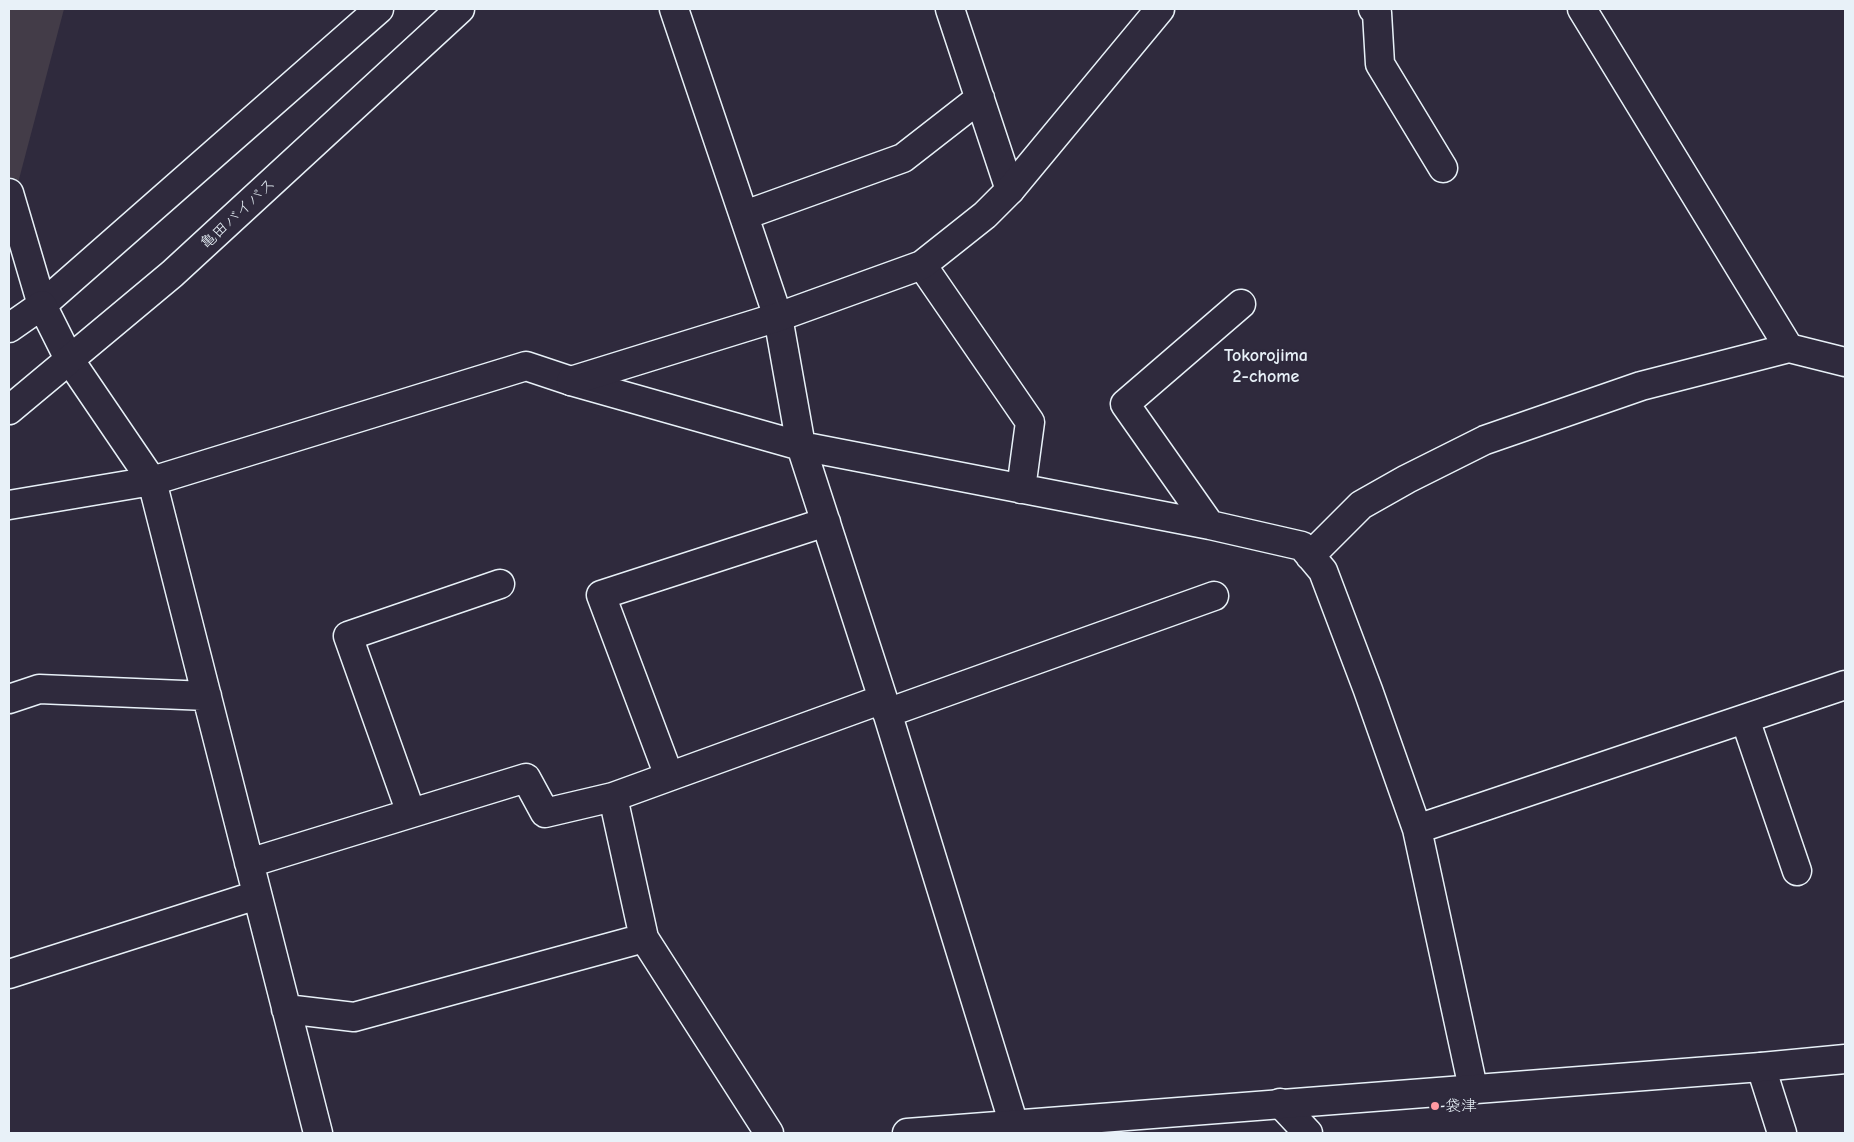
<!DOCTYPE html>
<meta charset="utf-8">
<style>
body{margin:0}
#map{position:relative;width:1854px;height:1142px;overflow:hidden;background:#2f2a3d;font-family:"Comic Neue",sans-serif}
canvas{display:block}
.frame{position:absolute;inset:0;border:10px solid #e8f1f8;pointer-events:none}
</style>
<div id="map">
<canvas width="1854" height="1142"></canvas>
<div class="frame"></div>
</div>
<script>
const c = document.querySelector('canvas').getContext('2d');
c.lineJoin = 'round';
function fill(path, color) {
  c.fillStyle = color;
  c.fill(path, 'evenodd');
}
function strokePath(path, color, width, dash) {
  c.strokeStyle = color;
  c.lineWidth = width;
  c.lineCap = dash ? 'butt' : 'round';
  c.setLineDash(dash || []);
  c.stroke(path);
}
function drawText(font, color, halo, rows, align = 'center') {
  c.font = font + ' "Comic Neue","Klee One",sans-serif';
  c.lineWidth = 4.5;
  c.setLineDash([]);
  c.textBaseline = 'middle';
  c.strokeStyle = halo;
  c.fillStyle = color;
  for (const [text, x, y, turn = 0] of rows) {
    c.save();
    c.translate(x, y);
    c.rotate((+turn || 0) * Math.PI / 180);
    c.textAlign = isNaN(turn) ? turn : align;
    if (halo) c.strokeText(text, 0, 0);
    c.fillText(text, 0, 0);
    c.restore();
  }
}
fill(new Path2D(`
 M9,9H64L9,217Z`), '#433c48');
const minor = new Path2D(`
 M674,9L778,317L801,446L883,699L1014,1125
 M950,9L1010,190
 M1373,9L1377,13L1380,64L1443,168
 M1582,9L1789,348
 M9,193L42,305L379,9
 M745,215L903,158L980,98
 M922,265L1030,422L1021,489
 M69,359L152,481L318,1133
 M9,505L152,481L526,366L571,381L801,446L1210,525L1302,546L1323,571L1368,690L1417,829L1473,1088
 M1210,525L1125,404L1241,304
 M1310,556L1361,505L1407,479L1485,440L1641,386L1789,348L1845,362
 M9,699L39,689L207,696
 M887,713L1214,596
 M1745,719L1797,871
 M669,776L601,595L826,522
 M613,797L644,938L769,1133
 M411,813L348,636L500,584
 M1417,829L1845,685
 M249,863L526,778L545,813L613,797L883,699
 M9,974L257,895
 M286,1009L354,1017L644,938
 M1761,1067L1782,1133
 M1280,1103L1308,1133`);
const tertiary = new Path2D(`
 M9,328L42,305L69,359
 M571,381L778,317L922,265L985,215L1010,190L1160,9
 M907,1133L1761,1067L1845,1059`);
const secondary = new Path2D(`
 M9,410L172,274L460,9`);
strokePath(minor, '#e8f1f8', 31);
strokePath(tertiary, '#e8f1f8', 31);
strokePath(secondary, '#e8f1f8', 31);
strokePath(minor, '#2f2a3d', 28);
strokePath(tertiary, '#2f2a3d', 28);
strokePath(secondary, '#2f2a3d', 28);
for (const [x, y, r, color] of [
 [1435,1106,5,"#ff9aa2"]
]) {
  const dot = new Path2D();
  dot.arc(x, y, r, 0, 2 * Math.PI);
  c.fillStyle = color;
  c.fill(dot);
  strokePath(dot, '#2f2a3d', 2);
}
drawText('16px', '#e8f1f8', '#2f2a3d', [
 ["亀田バイパス",238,214,-43]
]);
drawText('16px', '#e8f1f8', '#2f2a3d', [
 ["袋津",1445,1106]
], 'left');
drawText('bold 18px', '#e8f1f8', '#2f2a3d', [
 ["Tokorojima",1266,356],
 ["2-chome",1266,377]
]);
</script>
